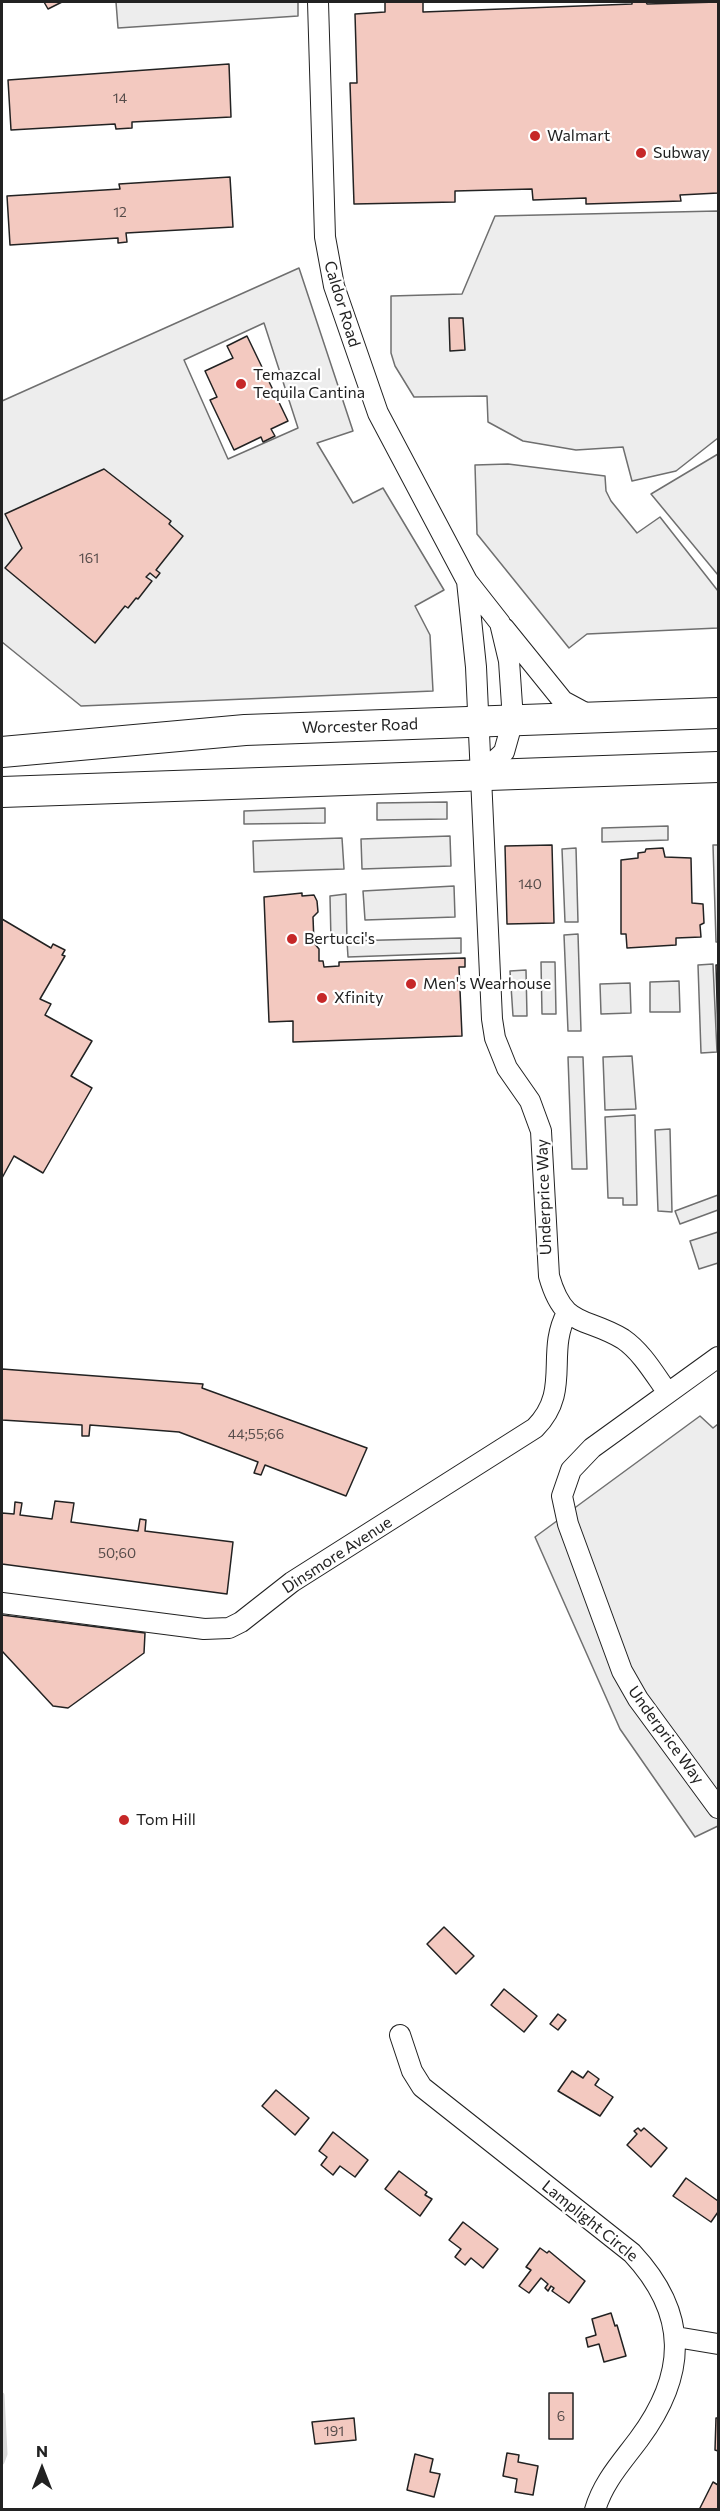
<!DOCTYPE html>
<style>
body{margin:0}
#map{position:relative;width:720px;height:2511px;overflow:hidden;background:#fff;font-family:Commissioner,sans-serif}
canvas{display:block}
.frame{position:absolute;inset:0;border:3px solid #222;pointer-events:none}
.north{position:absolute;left:12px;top:2439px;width:60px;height:60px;-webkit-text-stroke:4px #fff;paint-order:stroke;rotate:0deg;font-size:16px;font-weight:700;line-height:24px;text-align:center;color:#222}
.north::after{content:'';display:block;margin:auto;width:21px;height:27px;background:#222;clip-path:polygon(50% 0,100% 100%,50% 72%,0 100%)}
</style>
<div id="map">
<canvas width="720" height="2511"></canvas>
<div class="frame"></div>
<div class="north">N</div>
</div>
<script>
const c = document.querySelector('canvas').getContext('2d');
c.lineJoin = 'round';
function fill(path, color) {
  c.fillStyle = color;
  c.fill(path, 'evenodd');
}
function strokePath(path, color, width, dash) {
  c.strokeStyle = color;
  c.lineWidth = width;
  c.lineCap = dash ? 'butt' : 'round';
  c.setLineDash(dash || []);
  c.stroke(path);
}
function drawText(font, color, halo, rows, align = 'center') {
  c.font = font + ' Commissioner,sans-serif';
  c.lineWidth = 4.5;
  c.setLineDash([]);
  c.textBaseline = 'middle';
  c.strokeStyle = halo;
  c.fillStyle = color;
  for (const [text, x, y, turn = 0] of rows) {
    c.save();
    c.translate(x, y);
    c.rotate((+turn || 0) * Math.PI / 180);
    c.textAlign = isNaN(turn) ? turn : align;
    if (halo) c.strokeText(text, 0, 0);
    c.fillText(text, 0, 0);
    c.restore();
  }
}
const parking = new Path2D(`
 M116,2H298V16L118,28Z
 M718,211V438L676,471L632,481L623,447L576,450L523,441L488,422L487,396L414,397L395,366L391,353V296L462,294L495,216Z
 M299,268L353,431L317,443L353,503L383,488L444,590L415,606L430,635L433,691L81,706L2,642V401ZM264,323L298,428L228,459L184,360Z
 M718,454V575L651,494Z
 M508,464L605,476L606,491L611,501L637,533L660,517L718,591V628L587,634L569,648L477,534L475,465Z
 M447,802V819L377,820V803Z
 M325,808V823L244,824V811Z
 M668,826V840L602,842V828Z
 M450,836L451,866L362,869L361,839Z
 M342,838L344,869L254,872L253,841Z
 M713,845H718V942H716Z
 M576,848L578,922H565L562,849Z
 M454,886L455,917L365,920L363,891Z
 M346,894L347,941L461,938V953L348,957L347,941H331L330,896Z
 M578,934L581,1031H568L564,935Z
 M541,962H555L556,1014H542Z
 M713,964L717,1052L701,1053L698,965Z
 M526,970L527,1016H513L510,971Z
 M679,981L680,1012H650V982Z
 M630,983L631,1013L601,1014L600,984Z
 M632,1056L636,1109L605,1110L603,1057Z
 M568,1057H583L587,1169H572Z
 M635,1115L637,1205H623V1198H608L605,1117Z
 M670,1129L672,1212L658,1211L655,1130Z
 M718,1195V1210L680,1224L675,1211Z
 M718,1232V1263L699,1269L690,1241Z
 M700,1416L713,1428L718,1424V1826L695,1837L620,1729L535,1537Z`);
fill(parking, '#ededed');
strokePath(parking, '#6f6f6f', 1.5);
strokePath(new Path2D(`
 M2,2395L5,2454L2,2462`), '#d9d9d9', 5);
const building = new Path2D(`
 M44,2H62L48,9Z
 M385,2H423V12L632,4V2H646L647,4L718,2V193L680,195L681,201L586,204V198L533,200L532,189L455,191V202L354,204L350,83H357L355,14L385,12Z
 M229,64L231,117L132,122V128L116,129L115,124L11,130L8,80Z
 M230,177L233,227L126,233L127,242L118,243V238L10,245L7,196L120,189L119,184Z
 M449,318H463L465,350L450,351Z
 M247,336L288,421L271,429L275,436L263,442L261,437L234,450L210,400L217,397L205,371L233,358L227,346Z
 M104,469L171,521L169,524L183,536L156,570L160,573L156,578L150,573L146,577L152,581L138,599L136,598L128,608L125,606L95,643L5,568L22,548L5,514Z
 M552,845L554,923L507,924L505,846Z
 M663,848L665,857L691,858L692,903L703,904L704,923L700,925L701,937L676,938V945L627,948L626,934H621V860L638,858V853L645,852L646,849Z
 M302,893V896L314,895L317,901L318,912L313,917L314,943L319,949V961H323L324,967L339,966V962L465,958V967H459L462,1036L293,1042V1021L269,1022L264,897Z
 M2,919L51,948L53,944L65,950L62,955L65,956L40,999L51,1004L45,1015L92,1041L71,1076L92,1088L43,1173L14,1156L2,1178Z
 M716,965H718V1038Z
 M2,1369L203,1384L202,1388L367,1448L346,1496L265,1465L261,1475L254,1473L258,1462L179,1432L90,1425L89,1436H82V1425L2,1420Z
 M55,1501L74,1503L71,1522L138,1531L140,1519L146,1520L145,1531L233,1542L227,1594L2,1564V1513L14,1514L15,1502L22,1503L20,1515L52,1519Z
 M2,1615L145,1633L144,1653L68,1708L53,1706L2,1651Z
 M444,1927L474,1956L456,1974L427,1944Z
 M504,1989L537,2016L524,2032L491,2005Z
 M558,2014L566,2020L558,2030L550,2024Z
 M572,2071L583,2078L588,2071L599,2079L595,2085L613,2097L600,2116L558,2091Z
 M276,2090L309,2118L295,2135L262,2106Z
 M638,2128L641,2131L644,2128L667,2148L651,2167L627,2145L637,2134L634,2131Z
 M333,2132L368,2160L355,2177L340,2166L333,2175L321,2165L327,2157L319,2151Z
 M399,2171L427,2192L425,2195L432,2199L420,2216L385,2189Z
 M686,2178L718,2201V2212L711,2222L673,2196Z
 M463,2222L498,2249L483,2268L471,2258L465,2265L455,2257L461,2249L449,2240Z
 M540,2248L547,2253L549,2251L585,2281L569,2303L552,2291L554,2288L551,2286L548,2291L545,2288L548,2284L541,2278L529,2293L519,2286L531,2270L526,2267Z
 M611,2313L615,2326L617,2325L626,2356L604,2362L599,2344L588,2347L586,2338L596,2335L592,2319Z
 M549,2393H573V2439H549Z
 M354,2418L356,2440L315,2444L312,2422Z
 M716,2418H718V2451L715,2450Z
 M507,2453L519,2455L518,2462L538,2466L533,2495L515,2492L517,2479L503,2476Z
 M415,2454L433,2459L430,2472L440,2474L434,2497L407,2490Z
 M713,2482L718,2485V2510H699Z`);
fill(building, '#f3c9c0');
strokePath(building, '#222', 1.5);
const minor = new Path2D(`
 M318,2L325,237L334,286L378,413L467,581L500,623L509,661L513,720L504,752L479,775
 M467,581L476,667L492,1019L495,1038L507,1068L530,1101L541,1131L549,1276C564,1329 585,1316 623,1339C642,1352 655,1375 668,1393
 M504,628L563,701L589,715
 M718,1357L592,1448L571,1470L562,1496L568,1524L622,1671L638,1699L718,1808
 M2,1603L204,1629L229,1628L241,1622L292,1582L535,1428C572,1391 545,1353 567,1313
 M400,2035L412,2071L422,2087L632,2253C689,2314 687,2374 639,2439C622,2462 603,2482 595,2510
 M676,2337L718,2344`);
const highway = new Path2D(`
 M2,752L245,730L718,713
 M2,792L718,767`);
strokePath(minor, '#222', 22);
strokePath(highway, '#222', 32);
strokePath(minor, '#fff', 20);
strokePath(highway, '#fff', 30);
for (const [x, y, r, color] of [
 [535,136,6,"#c62828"],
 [641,153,6,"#c62828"],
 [241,384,6,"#c62828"],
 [292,939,6,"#c62828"],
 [411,984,6,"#c62828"],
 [322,998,6,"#c62828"],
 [124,1820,6,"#c62828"]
]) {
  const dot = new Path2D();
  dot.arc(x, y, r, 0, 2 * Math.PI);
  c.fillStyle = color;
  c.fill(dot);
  strokePath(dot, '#fff', 2);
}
drawText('14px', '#564c4a', null, [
 ["14",120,98],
 ["12",120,212],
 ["161",89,558],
 ["140",530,884],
 ["44;55;66",256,1434],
 ["50;60",117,1553],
 ["6",561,2416],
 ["191",334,2431]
]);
drawText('16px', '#222', '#fff', [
 ["Walmart",547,136],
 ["Subway",653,153],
 ["Temazcal",253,375],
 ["Tequila Cantina",253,393],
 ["Bertucci's",304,939],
 ["Men's Wearhouse",423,984],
 ["Xfinity",334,998],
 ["Tom Hill",136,1820]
], 'left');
drawText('16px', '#222', '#fff', [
 ["Caldor Road",342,304,73],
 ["Worcester Road",360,726,-2],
 ["Underprice Way",544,1197,-92],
 ["Dinsmore Avenue",337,1555,-33],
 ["Underprice Way",666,1735,54],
 ["Lamplight Circle",590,2221,39]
]);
</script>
